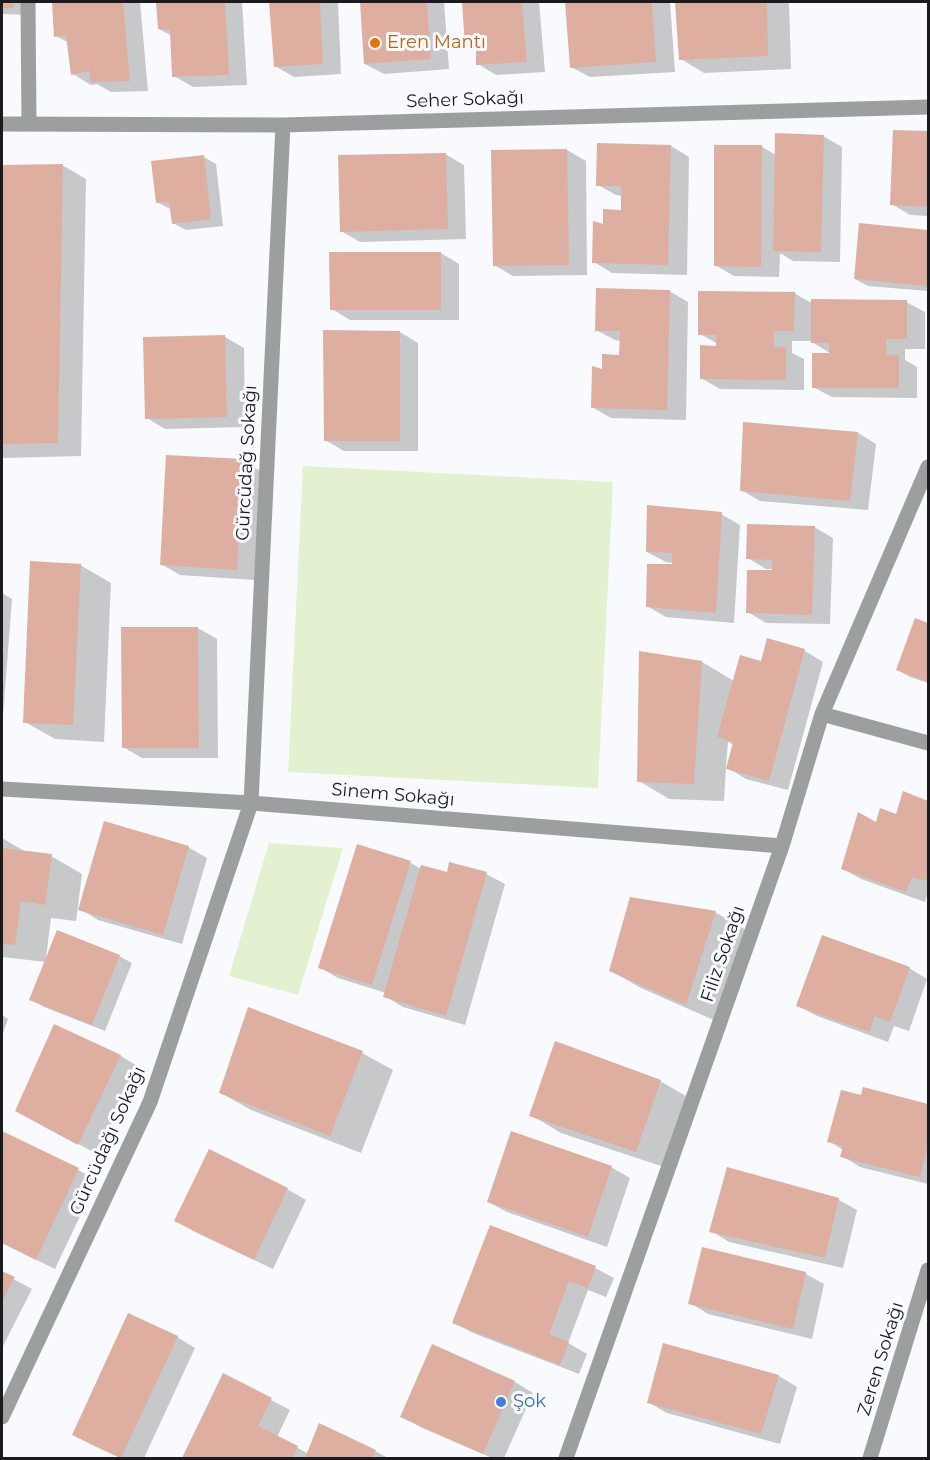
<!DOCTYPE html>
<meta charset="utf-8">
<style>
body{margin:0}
#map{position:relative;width:930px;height:1460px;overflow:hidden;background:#f8fafd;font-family:Montserrat,sans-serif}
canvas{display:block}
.frame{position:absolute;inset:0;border:3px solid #1a1b1f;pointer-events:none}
</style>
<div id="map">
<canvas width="930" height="1460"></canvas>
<div class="frame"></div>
</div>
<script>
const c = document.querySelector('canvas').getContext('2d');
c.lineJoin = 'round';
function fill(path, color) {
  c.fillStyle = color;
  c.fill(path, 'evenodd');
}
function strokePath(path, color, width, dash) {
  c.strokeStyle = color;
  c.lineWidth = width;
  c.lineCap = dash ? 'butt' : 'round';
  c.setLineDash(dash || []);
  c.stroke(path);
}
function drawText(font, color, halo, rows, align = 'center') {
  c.font = font + ' Montserrat,sans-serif';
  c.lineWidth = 6;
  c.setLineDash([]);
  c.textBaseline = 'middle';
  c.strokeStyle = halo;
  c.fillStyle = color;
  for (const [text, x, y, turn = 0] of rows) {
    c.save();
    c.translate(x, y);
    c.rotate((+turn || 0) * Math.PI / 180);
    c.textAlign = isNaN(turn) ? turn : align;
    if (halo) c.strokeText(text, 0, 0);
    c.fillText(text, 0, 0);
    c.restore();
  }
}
fill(new Path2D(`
 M303,466L613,482L598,788L288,772Z
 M269,843L343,848L298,995L229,976Z`), '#e4f1d0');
fill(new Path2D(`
 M2,2H26V15L2,14Z
 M53,2H140L148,91L111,92L97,84L91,85L73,74L69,43L56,36Z
 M158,2H242L247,85L193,87L174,76L172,36L159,29Z
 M271,2H338L341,74L294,77L275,66Z
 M362,2H444L449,69L384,74L365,64Z
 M464,2H539L545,72L496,75L478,64V51L467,45Z
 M567,2H670L675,72L590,77L571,67Z
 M677,2H789L791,69L704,73L681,59Z
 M895,132H928V216L910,215L892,204Z
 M823,136L842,147L840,262L793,261L780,253L779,277L734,276L715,265L762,147L776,155Z
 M671,146L689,157L687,275L612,273L594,262L604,226L622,211L623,196L616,195L598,185Z
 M567,150L586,161L587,275L513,276L494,265Z
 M445,154L464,165L466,239L360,242L341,231Z
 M204,157L216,164L223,226L186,230L173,223L170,209L157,202Z
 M62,165L86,179L81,456L4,458L2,456V166Z
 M860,225L928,231V291L868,286L855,279Z
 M441,253L459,264V320H350L332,309Z
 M669,291L688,302L686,420L611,418L592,407L603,371L621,356V341L615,340L596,330Z
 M794,293L813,304L906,302L925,312V349H905V360L917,367V398L832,397L813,387L830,355V353L812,342V341H792V353L804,359V390L720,389L701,378L718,347V344L700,334Z
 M400,332L418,343V451H344L325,440Z
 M225,337L244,348L245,427L165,429L147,418L145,338Z
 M858,433L876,444L868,510L760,501L741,490Z
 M167,456L243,461L262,472L255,580L180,575L161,564Z
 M721,514L740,525L734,623L666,617L647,606L673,563L666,562L647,552Z
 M814,527L833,538L830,624L766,623L748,612L773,572V569H766L748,558Z
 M80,565L111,583L104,742L55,739L25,722Z
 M2,593L12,599L2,729Z
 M915,620L928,624V683L910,677L898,670Z
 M198,628L217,639L218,758H142L123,747Z
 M768,640L805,651L823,662L788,790L746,779L726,767L724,801L669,799L639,781L702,662L734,681L762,663ZM728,742L734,745L728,766H726Z
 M904,793L928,803V892L925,902L861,879L843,869L877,824L897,816Z
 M2,838L26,852L51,856L82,874L76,921L51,918L46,958L119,956L132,963L105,1031L44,1007L31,999L46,962L2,957Z
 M358,846L411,863L421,869L448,874H486L505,884L465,1025L403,1007L385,996L386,993L338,978L319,967Z
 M188,847L207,858L182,944L98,920L80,909Z
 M715,912L746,930L716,1021L641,988L611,971Z
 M909,968L927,979L909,1031L894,1026L888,1042L817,1016L798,1006Z
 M2,1015L8,1019L2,1036Z
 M55,1026L121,1056L139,1067L97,1154L36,1121Z
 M362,1053L393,1070L361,1153L251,1110L221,1093Z
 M660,1081L691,1099L667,1168L561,1133L531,1115Z
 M864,1089L928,1106V1184L860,1167L842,1156L843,1150L829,1141L862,1097Z
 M2,1132L78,1170L97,1180L55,1269L2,1243Z
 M210,1151L287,1189L306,1200L273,1269L195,1232L176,1221Z
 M611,1167L630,1178L607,1247L507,1212L488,1202Z
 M728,1169L839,1200L857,1210L843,1268L729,1242L711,1231Z
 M703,1248L806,1274L824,1284L812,1339L708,1314L690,1303Z
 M595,1268L614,1278L606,1297L588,1290L568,1343L587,1354L579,1374L473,1333L454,1323Z
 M2,1273L32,1289L2,1348Z
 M177,1337L195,1348L144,1458H120L92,1445L74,1435Z
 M664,1345L779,1376L797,1387L780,1444L667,1413L648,1402Z
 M432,1346L515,1382L533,1393L504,1458H492L420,1427L402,1416Z
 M224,1375L290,1410L277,1437L309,1454L375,1451L388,1458H184Z`), '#0003');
fill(new Path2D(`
 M2,2H14V8H2Z
 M52,2H123L130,81L91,82L89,71L71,75L66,35L54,37Z
 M156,2H225L229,75L172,77L170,30L158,29Z
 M269,2H320L323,64L274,67Z
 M360,2H427L431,59L364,64Z
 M462,2H522L527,62L476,65V45L465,46Z
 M565,2H652L656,62L570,68Z
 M675,2H767L768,56L679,60Z
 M893,130L928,131V207L890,205Z
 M775,133L824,135L821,252L773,251Z
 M597,143L671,145L668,265L592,263L593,221L603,224V209L621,210V186H596Z
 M714,145H762L761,267L714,266Z
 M567,149L569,265L493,266L491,150Z
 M446,153L448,229L340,232L338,155Z
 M204,155L211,219L172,224L169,202L156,203L151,161Z
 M63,164L58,443L2,444V165Z
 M859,223L928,230V286L854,279Z
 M329,252H441V310H330Z
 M596,288L670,290L667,410L591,408L592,366L602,369V354L619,355L620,331H595Z
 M698,291L795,292L794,331H774V347H786V380L700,379V345L716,346V335H698Z
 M811,299L907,300V339H886L887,355H899V388H812V353H829V343H811Z
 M323,330L400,331V441H324Z
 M225,335L227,417L145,419L143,337Z
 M743,422L858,432L850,501L740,491Z
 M166,455L243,459L237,570L160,565Z
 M647,505L722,512L716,613L646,607L647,564H672V553L646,552Z
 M747,524L815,526L812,615L746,613L747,570H772V560L746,559Z
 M30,561L81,564L73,725L23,723Z
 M915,618L928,623V682L896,670Z
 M121,627H198L199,748H122Z
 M767,638L805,649L769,781L726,769L733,742L717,737L740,655L761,661Z
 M639,651L702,661L694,784L637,782Z
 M903,791L928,801V876L927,881L912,877L906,892L841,869L858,812L876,822L880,808L896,814Z
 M104,821L189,846L163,935L78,910Z
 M357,844L411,861L372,985L318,968Z
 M2,848L52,854L45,905L21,901L15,945L2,944Z
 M449,862L487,872L446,1016L383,997L421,865L447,872Z
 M630,897L716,911L686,1005L609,971Z
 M57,930L120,955L92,1025L29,1000Z
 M822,935L910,967L890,1022L875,1016L869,1032L796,1006Z
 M248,1007L363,1051L330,1136L219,1093Z
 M54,1024L121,1055L78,1145L15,1111Z
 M555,1041L661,1080L636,1152L529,1116Z
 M863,1087L928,1104V1145L920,1177L840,1157L843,1146L827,1142L841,1090L861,1095Z
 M2,1131L79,1168L36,1260L2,1243Z
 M511,1131L612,1166L588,1237L487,1202Z
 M209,1149L288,1188L254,1260L174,1221Z
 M727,1167L839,1198L825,1258L709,1232Z
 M490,1225L596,1266L588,1288L569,1281L549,1334L569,1342L560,1365L452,1323Z
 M702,1247L806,1272L793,1329L688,1304Z
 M2,1271L15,1277L2,1302Z
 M128,1313L178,1336L121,1458L72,1435Z
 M663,1343L779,1375L761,1434L647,1403Z
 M432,1344L515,1381L483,1454L400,1417Z
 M223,1373L272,1398L258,1426L298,1446L292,1458H182Z
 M319,1423L376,1450L373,1458H305Z`), '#deaea1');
strokePath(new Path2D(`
 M28,2L29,124
 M2,124L283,125L928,107
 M822,714L928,743
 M2,789L251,803L782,846
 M2,1417L150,1102L251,803L283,125
 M566,1458L782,846L822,714L928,467
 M870,1458L928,1270`), '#9ba09f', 15);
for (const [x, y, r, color] of [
 [375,43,6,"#e8710a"],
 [501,1402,6,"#3f7fe0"]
]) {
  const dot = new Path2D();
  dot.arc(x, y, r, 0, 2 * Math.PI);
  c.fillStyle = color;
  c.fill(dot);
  strokePath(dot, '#f8fafd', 2);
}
drawText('18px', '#c56008', '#f8fafd', [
 ["Eren Mantı",387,43]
], 'left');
drawText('18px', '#1a1b1f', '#f8fafd', [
 ["Seher Sokağı",465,100,-2],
 ["Gürcüdağ Sokağı",247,463,-87],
 ["Sinem Sokağı",393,795,5],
 ["Filiz Sokağı",723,954,-71],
 ["Gürcüdağı Sokağı",108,1141,-66],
 ["Zeren Sokağı",881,1359,-73]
]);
drawText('18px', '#366cbe', '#f8fafd', [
 ["Şok",513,1402]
], 'left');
</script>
